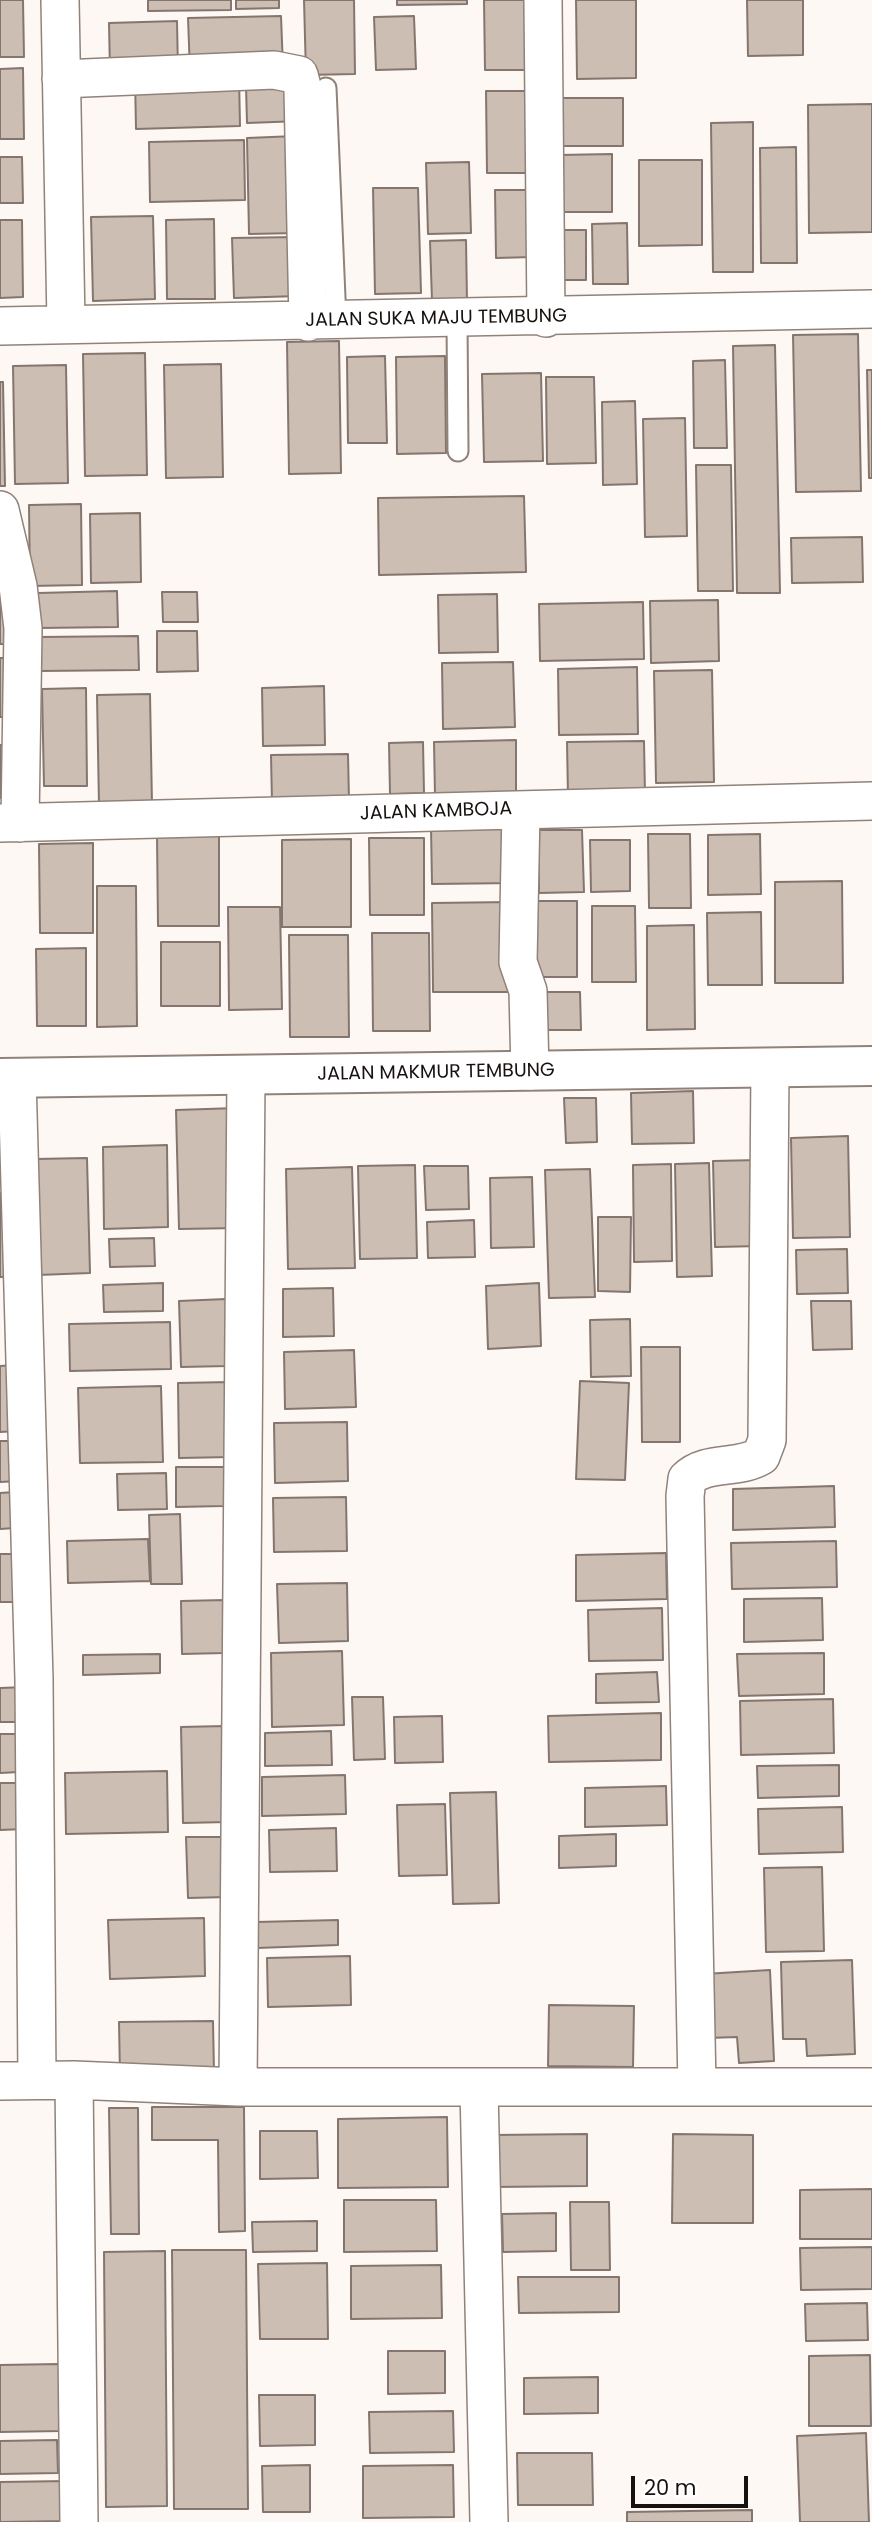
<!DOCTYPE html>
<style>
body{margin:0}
#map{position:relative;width:872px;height:2522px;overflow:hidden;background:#fef8f4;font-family:Poppins,sans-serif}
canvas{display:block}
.scale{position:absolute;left:631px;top:2476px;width:117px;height:32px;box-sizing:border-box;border:4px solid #17120f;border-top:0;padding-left:9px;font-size:21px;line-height:24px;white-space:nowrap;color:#17120f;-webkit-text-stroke:5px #fff;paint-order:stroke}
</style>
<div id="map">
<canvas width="872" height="2522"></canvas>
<div class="scale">20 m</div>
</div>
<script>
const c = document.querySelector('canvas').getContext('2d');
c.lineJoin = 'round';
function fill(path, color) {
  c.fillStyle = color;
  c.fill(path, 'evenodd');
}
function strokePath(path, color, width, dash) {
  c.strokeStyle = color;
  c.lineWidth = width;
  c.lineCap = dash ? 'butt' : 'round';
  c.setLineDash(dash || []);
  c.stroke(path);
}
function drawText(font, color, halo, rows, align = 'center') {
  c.font = font + ' Poppins,sans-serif';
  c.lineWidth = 5;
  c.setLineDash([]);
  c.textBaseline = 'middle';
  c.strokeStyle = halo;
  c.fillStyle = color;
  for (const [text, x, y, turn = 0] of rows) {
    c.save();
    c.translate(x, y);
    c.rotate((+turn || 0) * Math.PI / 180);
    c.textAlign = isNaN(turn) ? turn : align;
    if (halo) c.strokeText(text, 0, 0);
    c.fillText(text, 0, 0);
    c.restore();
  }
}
const building = new Path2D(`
 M0,0H23L24,57H0Z
 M148,0H231V10L148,11Z
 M236,0H279V8L236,9Z
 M304,0H354L355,74L306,75Z
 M397,0H467V4L397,5Z
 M484,0H539L540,70H485Z
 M576,0H636V78L577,79Z
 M747,0H803V55L748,56Z
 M281,16L283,68L190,71L188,18Z
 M414,16L416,69L376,70L374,17Z
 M177,21L178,71L110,72L109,23Z
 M23,68L24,139H0V69Z
 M239,75L240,126L136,129L135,77Z
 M300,84L301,121L247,123L246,86Z
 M486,91H539L540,173H487Z
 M560,98H623V146H560Z
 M872,104V232L809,233L808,105Z
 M753,122V272H713L711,123Z
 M296,136L298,233L249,234L247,138Z
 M244,140L245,200L150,202L149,142Z
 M796,147L797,263H761L760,148Z
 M612,154V212H560L559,155Z
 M0,157H22L23,203H0Z
 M639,160H702V245L639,246Z
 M469,162L471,233L428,234L426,163Z
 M373,188H418L421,293L375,294Z
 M495,190H533V257L496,258Z
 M153,216L155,299L93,301L91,217Z
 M214,219L215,299H167L166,220Z
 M0,220H22L23,297L0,298Z
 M627,223L628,284H593L592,224Z
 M550,230H586V280H551Z
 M297,237L299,296L234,298L232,238Z
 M466,240L467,301H432L430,241Z
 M858,334L861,491L796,492L793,335Z
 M339,341L341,473L289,474L287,342Z
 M775,345L780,593H737L733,346Z
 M145,353L147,475L85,476L83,354Z
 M385,356L387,443H348L347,357Z
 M445,356L446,453L397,454L396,357Z
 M725,360L727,448H694L693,361Z
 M221,364L223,477L166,478L164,365Z
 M66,365L68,483L15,484L13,366Z
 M867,370H872V478H869Z
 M541,373L543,461L484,462L482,374Z
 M546,377H594L596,463L547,464Z
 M0,382H3L5,486H0Z
 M635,401L637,484L603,485L602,402Z
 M685,418L687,536L645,537L643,419Z
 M696,465H731L733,591H698Z
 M524,496L526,572L379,575L378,498Z
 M81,504L82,585L30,586L29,505Z
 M140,513L141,582L91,583L90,514Z
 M862,537L863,582L792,583L791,538Z
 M117,591L118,627L38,628V593Z
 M162,592H197L198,622H163Z
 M497,594L498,652L439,653L438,595Z
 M0,597H6L7,644H0Z
 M718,600L719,661L651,663L650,601Z
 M643,602L644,659L540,661L539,604Z
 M157,631H197L198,671L157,672Z
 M138,636L139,670L40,671V637Z
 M0,658H13L14,717H0Z
 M513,662L515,727L443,729L442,663Z
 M637,667L638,734L559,735L558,669Z
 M712,670L714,782L656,783L654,671Z
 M324,686L325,745L263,746L262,688Z
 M86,688L87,786H44L42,689Z
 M150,694L152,805L99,806L97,695Z
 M516,740V795L435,796L434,742Z
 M644,741L645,795L568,797L567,742Z
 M423,742L424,793L390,794L389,743Z
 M0,745H14L16,797L0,798Z
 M348,754L349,801L272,803L271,755Z
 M516,827V883L432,884L431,828Z
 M538,830H582L584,892L539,893Z
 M648,834H690L691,908H649Z
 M760,834L761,894L708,895V835Z
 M157,835H219V926H158Z
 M369,838H424V915H370Z
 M351,839V927H282V840Z
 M590,840H630V891L591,892Z
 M93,843V933H40L39,844Z
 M842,881L843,983H775V882Z
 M97,886H136L137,1026L97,1027Z
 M533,901H577V977H533Z
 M512,902L513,992H433L432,903Z
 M592,906H635L636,982H592Z
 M228,907H280L282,1009L229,1010Z
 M761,912L762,985H708L707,913Z
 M694,925L695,1029L647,1030V926Z
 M372,933H429L430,1031H373Z
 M289,935H348L349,1037H290Z
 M161,942H220V1006H161Z
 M86,948V1026H37L36,949Z
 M542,992H580L581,1030H543Z
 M693,1091L694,1143L632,1144L631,1093Z
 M564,1098H596L597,1142L566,1143Z
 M237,1108L239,1228L179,1229L176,1110Z
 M848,1136L850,1237L793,1238L791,1138Z
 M167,1145L168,1227L104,1229L103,1147Z
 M87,1158L90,1273L38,1275L35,1159Z
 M759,1160L761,1246L715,1247L713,1161Z
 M709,1163L712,1276L677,1277L675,1164Z
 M671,1164L672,1261L634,1262L633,1165Z
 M415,1165L417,1258L360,1259L358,1166Z
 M424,1166H468L469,1209L426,1210Z
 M352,1167L355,1268L288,1269L286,1169Z
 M590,1169L595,1297L549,1298L545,1170Z
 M532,1177L534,1247L491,1248L490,1178Z
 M17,1192L19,1277H0V1193Z
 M598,1217H631L630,1292L598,1291Z
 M474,1220L475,1257L428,1258L427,1222Z
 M154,1238L155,1266L110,1267L109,1239Z
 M847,1249L848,1293L797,1294L796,1250Z
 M163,1283V1311L104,1312L103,1285Z
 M539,1283L541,1346L488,1349L486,1286Z
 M333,1288L334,1336L283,1337V1289Z
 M226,1299L228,1366L181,1367L179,1301Z
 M811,1301H851L852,1349L813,1350Z
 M630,1319L631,1376L591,1377L590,1320Z
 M170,1322L171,1369L70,1371L69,1324Z
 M641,1347H680V1442H642Z
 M354,1350L356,1407L285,1409L284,1352Z
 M16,1365L18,1431L0,1432V1366Z
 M580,1381L629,1383L625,1480L576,1479Z
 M231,1382L232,1457L179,1458L178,1383Z
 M161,1386L163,1462L80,1463L78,1388Z
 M347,1422L348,1481L275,1483L274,1423Z
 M0,1441H18L19,1481L0,1482Z
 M176,1467H224V1506L176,1507Z
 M166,1473L167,1509L118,1510L117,1474Z
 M834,1486L835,1527L733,1530V1489Z
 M15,1492V1528L0,1529V1493Z
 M346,1497L347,1551L274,1552L273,1498Z
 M180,1514L182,1584H151L149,1515Z
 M148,1539L150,1581L68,1583L67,1541Z
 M836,1541L837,1587L732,1589L731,1543Z
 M666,1553L667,1599L576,1601V1555Z
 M0,1554H13V1602H0Z
 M347,1583L348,1641L279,1643L277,1584Z
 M822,1598L823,1640L744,1642V1599Z
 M225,1600V1653L182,1654L181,1601Z
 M662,1608L663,1660L589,1661L588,1610Z
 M342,1651L344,1725L272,1727L271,1653Z
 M824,1653V1694L739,1696L737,1654Z
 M160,1654V1673L83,1675V1655Z
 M657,1672L659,1702L596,1703V1674Z
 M27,1687L28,1722H0V1688Z
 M352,1697H383L385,1759L354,1760Z
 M833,1699L834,1753L741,1755L740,1701Z
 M661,1713V1760L549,1762L548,1716Z
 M442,1716L443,1762L395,1763L394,1717Z
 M225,1726L228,1822L183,1823L181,1727Z
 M331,1731L332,1765L265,1766V1733Z
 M0,1734H18L19,1772L0,1773Z
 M839,1765V1796L758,1798L757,1766Z
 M167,1771L168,1832L66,1834L65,1773Z
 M345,1775L346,1814L262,1816V1777Z
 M0,1783H24L25,1829L0,1830Z
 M666,1786L667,1825L585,1827V1788Z
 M496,1792L499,1903L453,1904L450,1793Z
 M445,1804L447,1875L399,1876L397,1805Z
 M842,1807L843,1852L759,1854L758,1809Z
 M336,1828L337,1871L270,1872L269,1830Z
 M616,1834V1866L559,1868V1836Z
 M186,1837H227L228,1897L188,1898Z
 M822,1867L824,1951L766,1952L764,1868Z
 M204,1918L205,1976L110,1979L108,1920Z
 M338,1920V1945L257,1948L256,1922Z
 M350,1956L351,2005L268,2007L267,1958Z
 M852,1960L855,2054L807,2056L806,2039H783L781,1962Z
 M770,1970L774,2061L739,2063L737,2037L707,2038L704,1974Z
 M549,2005L634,2006L633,2067L548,2066Z
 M213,2021L214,2073L120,2075L119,2022Z
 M152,2107H244L245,2231L219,2232L218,2140H152Z
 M109,2108H138L139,2234H111Z
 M447,2117L448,2187L338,2188V2119Z
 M260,2131H317L318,2178L260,2179Z
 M587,2134V2186L494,2187L493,2135Z
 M673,2134L753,2135V2223H672Z
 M872,2189V2239H800V2190Z
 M344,2200H436L437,2251L344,2252Z
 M570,2202H609L610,2270H571Z
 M556,2213V2251L503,2252L502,2214Z
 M317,2221V2251L253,2252L252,2222Z
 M872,2247V2289L801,2290L800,2248Z
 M172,2250H246L248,2509H174Z
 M165,2251L167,2506L106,2507L104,2252Z
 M327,2263L328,2339H260L258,2264Z
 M441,2265L442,2318L351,2319V2266Z
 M518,2277H619V2312L519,2313Z
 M867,2303L868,2340L806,2341L805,2304Z
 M388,2351H445V2393L388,2394Z
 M870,2355L871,2426H809V2356Z
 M59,2364L61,2431L0,2432V2365Z
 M598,2377V2413L524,2414V2378Z
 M259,2395H315V2445L260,2446Z
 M453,2411L454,2452L370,2453L369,2412Z
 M866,2433L869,2522H800L797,2436Z
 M57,2440L58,2473L0,2474V2441Z
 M517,2453H592L593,2505H518Z
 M310,2465V2512H263L262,2466Z
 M453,2465L454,2517L363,2518V2466Z
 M68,2481L69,2521L0,2522V2482Z
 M752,2510V2522H627V2512Z`);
fill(building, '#cdbeb4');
strokePath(building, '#84766e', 2);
const service = new Path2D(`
 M326,88L336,321
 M457,319L458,451`);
const minor = new Path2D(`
 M60,0L66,323
 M543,0L546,318
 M61,79L274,70L299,75L303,90L308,322
 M0,326L872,309
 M0,510L18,586L23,628L20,823
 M521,810L518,962L528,991L530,1071
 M0,823L872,801
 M17,1078L34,1679L37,2080
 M74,2080L79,2522
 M0,2081L74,2080L238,2087H872
 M697,2086L685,1496L687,1479C707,1460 737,1470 761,1456L767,1440L770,1068
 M238,2087L246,1076
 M479,2089L489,2522`);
const tertiary = new Path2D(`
 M0,1078L872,1066`);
strokePath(service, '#908279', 23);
strokePath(minor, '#908279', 40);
strokePath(tertiary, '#908279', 42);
strokePath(service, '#fff', 19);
strokePath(minor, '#fff', 37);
strokePath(tertiary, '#fff', 38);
drawText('19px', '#17120f', '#fff', [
 ["JALAN SUKA MAJU TEMBUNG",436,319,-1],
 ["JALAN KAMBOJA",436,812,-2],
 ["JALAN MAKMUR TEMBUNG",436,1073,-1]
]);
</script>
